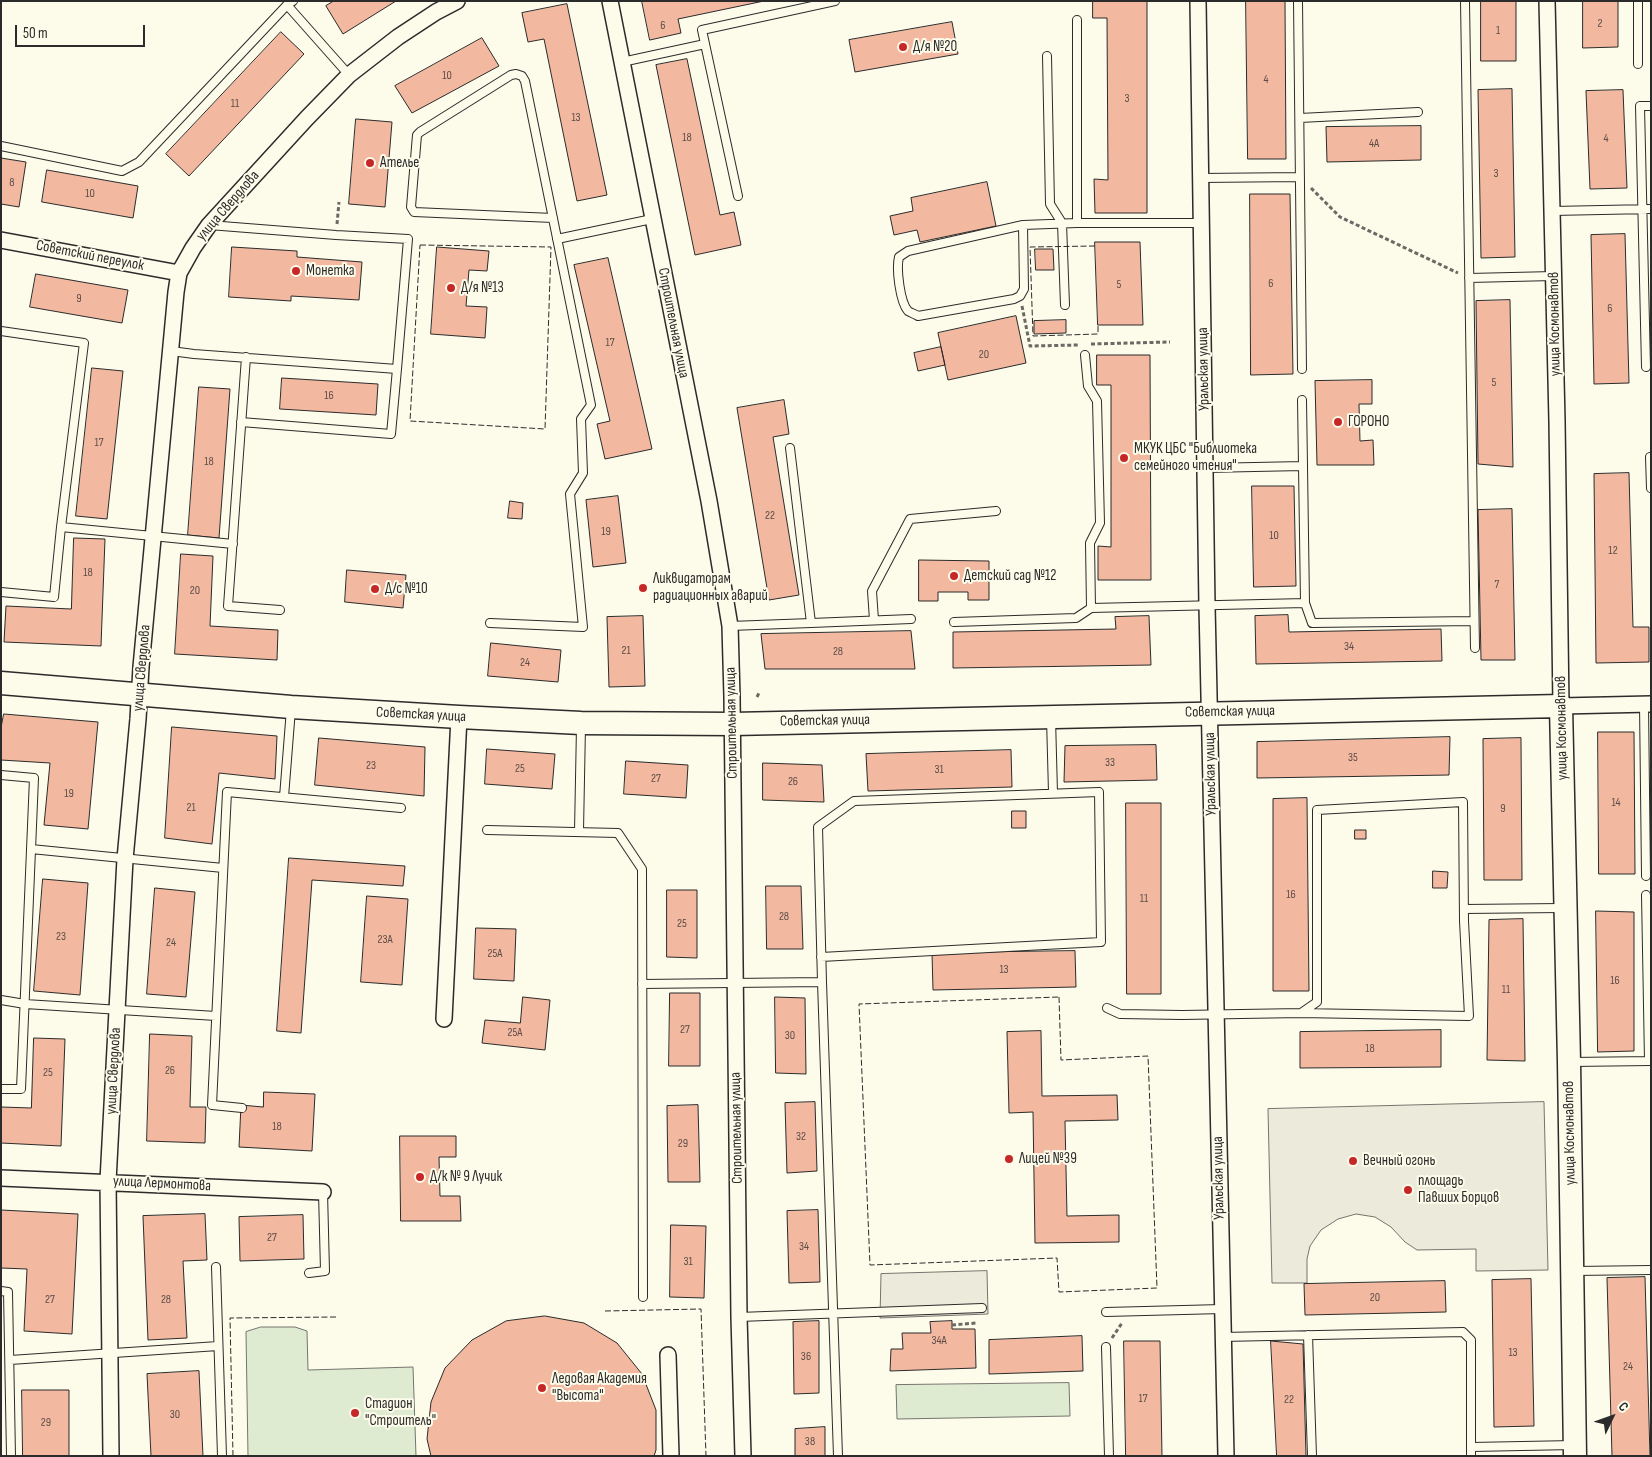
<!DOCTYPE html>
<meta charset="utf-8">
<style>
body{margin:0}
#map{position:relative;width:1652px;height:1457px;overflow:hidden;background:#fdfbea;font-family:"Sofia Sans Condensed",sans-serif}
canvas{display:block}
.frame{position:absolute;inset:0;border:2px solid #2b2b2b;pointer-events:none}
.north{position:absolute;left:1587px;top:1392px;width:50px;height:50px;-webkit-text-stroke:4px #fdfbea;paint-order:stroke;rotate:48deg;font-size:14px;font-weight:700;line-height:20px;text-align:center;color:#2b2b2b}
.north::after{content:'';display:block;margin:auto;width:18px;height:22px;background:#2b2b2b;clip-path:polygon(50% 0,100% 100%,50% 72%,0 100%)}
.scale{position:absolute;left:15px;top:25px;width:130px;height:22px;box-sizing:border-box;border:2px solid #2b2b2b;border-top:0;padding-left:6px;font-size:15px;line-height:18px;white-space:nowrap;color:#2b2b2b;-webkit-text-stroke:4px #fdfbea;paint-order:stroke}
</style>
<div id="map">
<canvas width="1652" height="1457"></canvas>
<div class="frame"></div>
<div class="north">С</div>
<div class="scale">50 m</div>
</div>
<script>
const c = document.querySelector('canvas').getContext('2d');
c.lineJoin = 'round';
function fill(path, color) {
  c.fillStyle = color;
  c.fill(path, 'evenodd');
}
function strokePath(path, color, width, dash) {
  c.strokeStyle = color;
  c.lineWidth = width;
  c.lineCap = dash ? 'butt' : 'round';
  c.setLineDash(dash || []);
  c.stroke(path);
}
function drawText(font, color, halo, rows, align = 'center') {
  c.font = font + ' "Sofia Sans Condensed",sans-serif';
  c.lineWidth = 4;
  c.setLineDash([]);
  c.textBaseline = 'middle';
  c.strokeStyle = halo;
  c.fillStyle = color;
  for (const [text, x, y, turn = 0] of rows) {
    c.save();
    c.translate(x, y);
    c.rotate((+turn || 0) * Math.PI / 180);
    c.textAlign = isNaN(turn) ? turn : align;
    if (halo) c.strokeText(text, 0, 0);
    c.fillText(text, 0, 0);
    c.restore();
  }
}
const green = new Path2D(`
 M261,1327H295L307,1331L308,1370L413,1367L416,1456H248L246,1332Z
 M1069,1383L1070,1416L897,1419L896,1385Z`);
fill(green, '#deebd1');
strokePath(green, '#74746e', 1);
const parking = new Path2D(`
 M1544,1102L1548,1270L1476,1271V1249L1417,1250L1405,1242L1391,1227L1375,1217L1356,1214L1338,1219L1321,1230L1310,1246L1307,1259V1283H1272L1268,1109Z
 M987,1271L988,1314L880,1318L881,1274Z`);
fill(parking, '#eceadb');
strokePath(parking, '#74746e', 1);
const building = new Path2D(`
 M334,1H396L343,34L326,6Z
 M642,1H764L678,19L681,33L650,40Z
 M1093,1H1147V213H1095L1094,179L1108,180L1107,18H1093Z
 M1246,1H1285L1286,159H1248Z
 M1481,1H1516V61H1481Z
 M1583,1H1618V47L1583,48Z
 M567,4L607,195L577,201L544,39L528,42L522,13Z
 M952,22L958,54L855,72L849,40Z
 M281,32L304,54L189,176L166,154Z
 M482,38L499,66L412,113L395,86Z
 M687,59L720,215L734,212L741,245L695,255L656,65Z
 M1512,89L1515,257L1481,258L1478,90Z
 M1623,90L1627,188L1590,189L1586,91Z
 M356,119L392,122L385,207L349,204Z
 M1421,126V160L1327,162L1326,127Z
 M1,158L26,162L19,207L1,204Z
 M47,170L138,186L133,218L42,202Z
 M987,182L996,226L920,242L917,230L894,235L890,216L913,211L911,198Z
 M1250,194H1290L1293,374L1251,375Z
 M1625,234L1629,383L1594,384L1591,235Z
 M1095,242H1140L1143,325H1098Z
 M232,247L297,251V257L362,262L359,300L291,296V301L229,297Z
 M437,247L489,251L487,271L469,270L466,306L487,307L485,338L431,334Z
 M1035,249H1053L1054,270H1036Z
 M608,258L652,449L605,459L597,424L610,421L574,265Z
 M36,274L128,290L122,323L30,307Z
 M1510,300L1513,467L1478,464L1476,301Z
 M1016,316L1026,363L948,380L938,333Z
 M1066,320V333L1034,334V321Z
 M941,347L945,365L918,371L914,353Z
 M1097,355H1150L1151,580H1098V546L1111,547V385H1097Z
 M92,368L123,371L107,519L76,516Z
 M282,378L378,384L376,415L280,409Z
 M1372,380V404H1359L1360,441L1373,440L1374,465H1317L1315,381Z
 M199,387L230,389L219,538L188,535Z
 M784,400L789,434L773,437L799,595L769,600L737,408Z
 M1629,473L1633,627H1649V662L1596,663L1594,474Z
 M1252,486H1294L1296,586L1254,587Z
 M618,496L626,563L593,567L586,500Z
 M510,501L523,503L522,519L508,518Z
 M1512,509L1515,660H1481L1478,510Z
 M74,538L105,539L101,646L4,642L6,606L71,609Z
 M181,554L213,556L210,626L278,630L277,660L175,654Z
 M919,560L989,561V600H968V592H938V601H919Z
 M347,570L406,575L403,608L345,602Z
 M1288,615L1289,632L1441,629L1442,661L1256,664L1255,616Z
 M643,616L645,686L609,687L607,617Z
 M1149,616L1151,665L953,668V632L1116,629L1115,617Z
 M911,631L915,669H765L761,634Z
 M491,643L561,650L558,682L488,676Z
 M4,714L98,722L88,829L44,825L50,763L1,760V728Z
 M172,727L277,736L275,779L219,773L212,844L165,838Z
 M1598,732H1634L1635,874H1599Z
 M1450,737L1449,775L1257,778V742Z
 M319,738L425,747L424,796L315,785Z
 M1521,738L1522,880H1484L1483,739Z
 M1156,745L1157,780L1064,782L1065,746Z
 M487,749L555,754L552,789L485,784Z
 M1011,750L1012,787L868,791L866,754Z
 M626,761L688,765L686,798L624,794Z
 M763,763L822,765L824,802L763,800Z
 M1307,798L1309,991H1273V799Z
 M1126,803H1161V994H1127Z
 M1012,811H1026V828H1012Z
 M1355,830H1366V839H1355Z
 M289,858L405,866L403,886L312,880L301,1033L277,1031Z
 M1433,871L1448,872L1447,888H1433Z
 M43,879L88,883L80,995L34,991Z
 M766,886H801L803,949H767Z
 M155,888L195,892L186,997L147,994Z
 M667,890H697V958L667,957Z
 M367,896L408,899L402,985L361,982Z
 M1596,911L1634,912V1051L1598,1052Z
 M1523,919L1525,1061L1487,1060L1489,920Z
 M476,928L516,929L514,981L474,979Z
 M1075,951L1076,987L933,990L932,953Z
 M670,993H700V1066H669Z
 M523,997L550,1000L545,1050L482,1043L485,1020L520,1023Z
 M775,997L805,998L806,1074L776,1073Z
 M1441,1030V1067L1300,1068V1032Z
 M1041,1031L1042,1096L1117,1095L1118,1120L1065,1121L1067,1216L1119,1215V1242L1035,1243L1033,1112L1009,1113L1007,1032Z
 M150,1034L192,1036L190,1107H206L205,1143L147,1141Z
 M34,1038L65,1039L61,1146L1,1143V1107L31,1108Z
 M264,1092L315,1094L312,1151L239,1147L241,1105L263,1107Z
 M815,1102L817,1171L787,1173L785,1103Z
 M698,1105L700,1182H668L667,1106Z
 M400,1136H456V1157H439L440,1196H460L461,1221H401Z
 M1,1210L78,1214L72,1334L24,1331L27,1269L1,1268Z
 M818,1210L820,1282L789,1283L787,1211Z
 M205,1214L207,1260L183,1261L187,1338L148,1340L143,1216Z
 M303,1215L304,1259L240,1261L239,1217Z
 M671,1225L706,1226L704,1298L670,1297Z
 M1645,1277L1650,1456H1612L1607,1278Z
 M1531,1279L1534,1426L1494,1427L1492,1280Z
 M1445,1281L1446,1312L1305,1315L1304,1284Z
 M545,1316L584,1323L617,1343L642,1374L656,1410V1450L654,1456H431L427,1439L431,1402L445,1368L472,1340L506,1321Z
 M819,1321V1393L794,1394L793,1322Z
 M952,1321V1329H975L976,1368L890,1371L891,1349H903L902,1333H931L930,1322Z
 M1082,1336L1083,1371L989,1374V1340Z
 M1124,1341H1160L1162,1456H1126Z
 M1271,1341L1303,1344L1306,1456H1277Z
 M199,1371L203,1456H151L147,1374Z
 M22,1390H69V1456H23Z
 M825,1427V1456H795V1429Z`);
fill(building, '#f2b8a0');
strokePath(building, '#2b2b2b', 1);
const lane = new Path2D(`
 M1298,1L1302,369
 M1465,1L1475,648
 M1638,1V64
 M287,5L349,75
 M1077,20V223H1202
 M1047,56L1050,204L1062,223L1065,305
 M622,62L705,44
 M1300,118L1418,112
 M1,146L122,171L139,162L287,5L293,1
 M1201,178L1300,177
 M738,196L702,30L835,1
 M1552,211L1651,209
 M1023,225L1024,289L1020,296L1014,299L918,316C915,314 911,313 908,311C900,302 896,269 899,257L908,251L1023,225L1077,223
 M557,239L652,219
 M1469,278L1554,276
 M1,331L84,343L61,527L54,597L1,592
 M171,351L194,354L397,369L408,239L336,235L209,225
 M246,357L228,606L280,610
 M1646,367L1640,106H1651
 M1302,400L1303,466
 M241,422L391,434L397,369
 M790,448L811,623L911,619
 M1650,457L1651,488
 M1206,468L1303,466L1305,603L1312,623L1474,621
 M61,527L233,544
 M1091,608L1305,603
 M874,620L872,591L910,519L996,511
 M954,622L1076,618L1091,608L1090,543L1100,523L1097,401L1088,386L1085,355
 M490,623L583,627L570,494L583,473L581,419L591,405L525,81L522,76L516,74L511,75L420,132L417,135L411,207L414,212L553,218
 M730,626L811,623
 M1644,704L1646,876
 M1051,718L1053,793
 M1,775L34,778L21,1089H1
 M284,797L291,709
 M487,830L618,833L642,869L643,1297
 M579,831L581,726
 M31,849L223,868
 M1646,895L1649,1061
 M1464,909L1562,908
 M821,957L1101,942L1099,792L854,801L818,827L822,982L838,1456
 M642,984L822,982
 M1,1000L25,1004L216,1016
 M1107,1008L1120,1014L1182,1015L1301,1013L1469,1016L1464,921L1463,802L1317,810V1002L1301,1013
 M1571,1062L1651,1061
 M242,1108L212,1105L227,792L401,808
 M216,1267L222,1456
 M1575,1271L1651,1270
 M309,1273L325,1271L323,1192
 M1,1291L8,1292L11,1456
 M1106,1312L1222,1309
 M739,1317L982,1308
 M1308,1335L1312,1456
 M1222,1337L1463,1332L1471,1340V1456
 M1106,1347L1109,1456
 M10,1360L218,1346
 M1471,1447L1574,1445`);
const street = new Path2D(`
 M610,1L709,501L730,626L732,697L739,1317L743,1456
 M1198,1L1207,606L1226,1456
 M1547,1L1557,421L1561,706L1651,704
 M1,240L179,273
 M444,1019L459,717
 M1,1178L323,1192
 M668,1355L671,1456
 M111,1456L108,1181L125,859L138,719L141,667L176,292L179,273L193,248L209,225L307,118L349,75L398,37L436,12L457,1`);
const secondary = new Path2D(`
 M1,683L291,707L459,717L581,723L733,724L1561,706L1569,1062L1575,1456`);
strokePath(lane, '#2b2b2b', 10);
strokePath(street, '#2b2b2b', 18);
strokePath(secondary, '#2b2b2b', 25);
strokePath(new Path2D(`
 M1311,188L1340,217L1458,273
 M337,224L339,202
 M1022,306L1030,346L1078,345
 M1091,344L1170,342
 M757,697L759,693
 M952,1325L976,1323
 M1112,1338L1122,1323`), '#6a6964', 3, [4, 2.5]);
strokePath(lane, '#fdfbea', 8);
strokePath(street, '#fdfbea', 15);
strokePath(secondary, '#fdfbea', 22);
strokePath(new Path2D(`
 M420,245L551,247L545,429L410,421Z
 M1095,246L1030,247L1033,336L1098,334V325
 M1059,997L1061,1060L1148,1056L1157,1288L1059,1292L1057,1258L870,1265L859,1004Z
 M605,1311L701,1309L706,1456
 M233,1456L230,1318L337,1317`), '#2b2b2b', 1, [6, 2.5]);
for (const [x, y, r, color] of [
 [903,47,5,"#c62828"],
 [370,163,5,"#c62828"],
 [296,271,5,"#c62828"],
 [451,288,5,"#c62828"],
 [1338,422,5,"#c62828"],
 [1124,458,5,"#c62828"],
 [954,576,5,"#c62828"],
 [643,588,5,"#c62828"],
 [375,589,5,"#c62828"],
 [1009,1159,5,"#c62828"],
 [1353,1161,5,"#c62828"],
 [420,1177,5,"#c62828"],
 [1408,1190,5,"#c62828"],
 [542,1388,5,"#c62828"],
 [355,1413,5,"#c62828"]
]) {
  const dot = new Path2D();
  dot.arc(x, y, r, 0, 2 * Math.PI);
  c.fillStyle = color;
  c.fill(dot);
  strokePath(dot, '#fdfbea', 2);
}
drawText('12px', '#5d4e48', null, [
 ["2",1600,24],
 ["6",663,26],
 ["1",1498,31],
 ["10",447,76],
 ["4",1266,80],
 ["3",1127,99],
 ["11",235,104],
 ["13",576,118],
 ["18",687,138],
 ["4",1606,139],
 ["4А",1374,144],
 ["3",1496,174],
 ["8",12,183],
 ["10",90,194],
 ["6",1271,284],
 ["5",1119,285],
 ["9",79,299],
 ["6",1610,309],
 ["17",610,343],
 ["20",984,355],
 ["5",1494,383],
 ["16",329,396],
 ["17",99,443],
 ["18",209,462],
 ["22",770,516],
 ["19",606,532],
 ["10",1274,536],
 ["12",1613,551],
 ["18",88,573],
 ["7",1497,585],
 ["20",195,591],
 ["34",1349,647],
 ["21",626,651],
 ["28",838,652],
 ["24",525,663],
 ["35",1353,758],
 ["33",1110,763],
 ["23",371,766],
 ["25",520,769],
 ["31",939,770],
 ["27",656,779],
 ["26",793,782],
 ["19",69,794],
 ["14",1616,803],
 ["21",191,808],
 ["9",1503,809],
 ["16",1291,895],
 ["11",1144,899],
 ["28",784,917],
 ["25",682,924],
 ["23",61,937],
 ["23А",385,940],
 ["24",171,943],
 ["25А",495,954],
 ["13",1004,970],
 ["16",1615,981],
 ["11",1506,990],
 ["27",685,1030],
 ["25А",515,1033],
 ["30",790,1036],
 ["18",1370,1049],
 ["26",170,1071],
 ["25",48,1073],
 ["18",277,1127],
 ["32",801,1137],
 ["29",683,1144],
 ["27",272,1238],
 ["34",804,1247],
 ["31",688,1262],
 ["20",1375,1298],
 ["27",50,1300],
 ["28",166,1300],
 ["34А",939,1341],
 ["13",1513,1353],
 ["36",806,1357],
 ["24",1628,1367],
 ["17",1143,1399],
 ["22",1289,1400],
 ["30",175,1415],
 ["29",46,1423],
 ["38",810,1442]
]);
drawText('15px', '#2b2b2b', '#fdfbea', [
 ["Д/я №20",913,47],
 ["Ателье",380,163],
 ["Монетка",306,271],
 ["Д/я №13",461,288],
 ["ГОРОНО",1348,422],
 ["МКУК ЦБС \"Библиотека",1134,449],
 ["семейного чтения\"",1134,466],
 ["Детский сад №12",964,576],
 ["Ликвидаторам",653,579],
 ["радиационных аварий",653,596],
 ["Д/с №10",385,589],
 ["Лицей №39",1019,1159],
 ["Вечный огонь",1363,1161],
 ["Д/к № 9 Лучик",430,1177],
 ["площадь",1418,1181],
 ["Павших Борцов",1418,1198],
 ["Ледовая Академия",552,1379],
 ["\"Высота\"",552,1396],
 ["Стадион",365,1404],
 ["\"Строитель\"",365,1421]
], 'left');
drawText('15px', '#2b2b2b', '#fdfbea', [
 ["улица Свердлова",228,206,-49],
 ["Советский переулок",90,256,11],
 ["Строительная улица",673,323,79],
 ["улица Космонавтов",1555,324,-91],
 ["Уральская улица",1204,369,-91],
 ["улица Свердлова",142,668,-85],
 ["Советская улица",1230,712,-1],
 ["Советская улица",421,715,3],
 ["Советская улица",825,721,-1],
 ["Строительная улица",732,723,-91],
 ["улица Космонавтов",1562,728,-91],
 ["Уральская улица",1211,774,-91],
 ["улица Свердлова",114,1071,-87],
 ["Строительная улица",737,1128,-91],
 ["улица Космонавтов",1570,1133,-91],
 ["Уральская улица",1219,1178,-91],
 ["улица Лермонтова",162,1184,3]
]);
</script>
